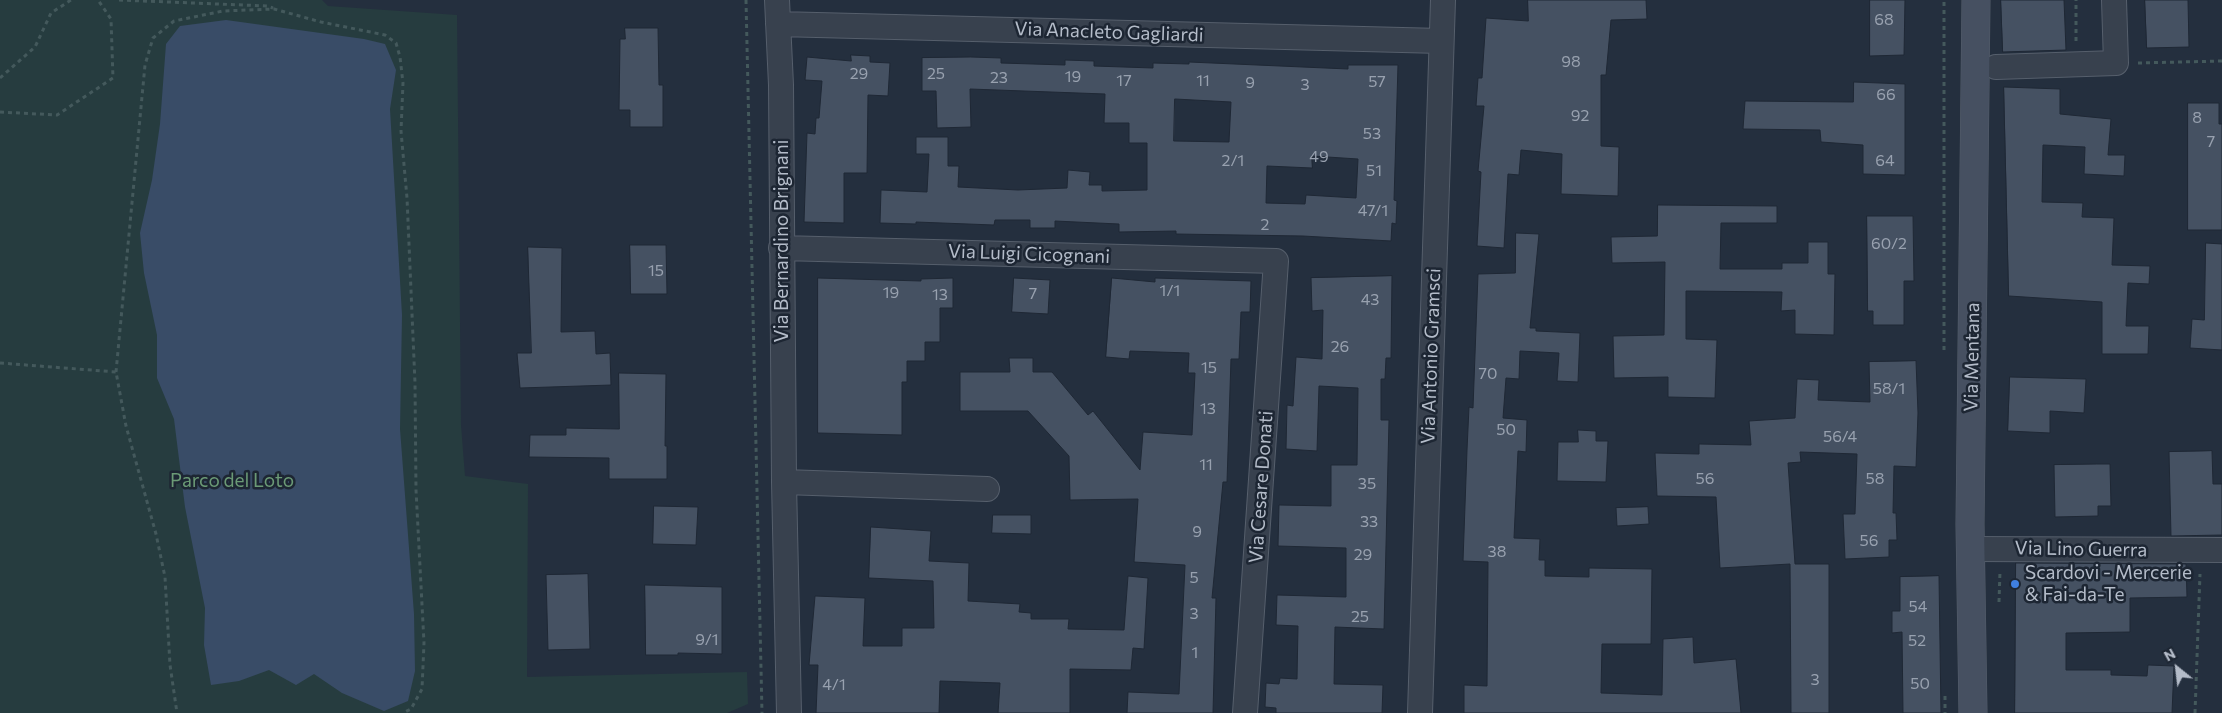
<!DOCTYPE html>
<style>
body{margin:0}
#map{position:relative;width:2222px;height:713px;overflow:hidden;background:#242f3e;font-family:Commissioner,sans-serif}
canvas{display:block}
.north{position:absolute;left:2152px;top:643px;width:50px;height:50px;-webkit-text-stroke:4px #1d2633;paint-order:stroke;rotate:331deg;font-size:14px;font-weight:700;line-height:20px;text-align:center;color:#b4bcc9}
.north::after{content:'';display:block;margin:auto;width:18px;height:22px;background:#b4bcc9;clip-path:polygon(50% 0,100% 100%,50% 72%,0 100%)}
</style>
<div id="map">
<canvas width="2222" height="713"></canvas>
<div class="north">N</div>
</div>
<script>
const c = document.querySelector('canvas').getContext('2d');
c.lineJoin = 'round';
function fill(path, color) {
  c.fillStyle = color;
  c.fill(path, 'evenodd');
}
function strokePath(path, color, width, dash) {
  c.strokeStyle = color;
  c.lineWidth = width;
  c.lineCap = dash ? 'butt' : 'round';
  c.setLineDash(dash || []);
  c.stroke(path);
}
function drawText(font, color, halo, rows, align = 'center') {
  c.font = font + ' Commissioner,sans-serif';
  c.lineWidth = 5;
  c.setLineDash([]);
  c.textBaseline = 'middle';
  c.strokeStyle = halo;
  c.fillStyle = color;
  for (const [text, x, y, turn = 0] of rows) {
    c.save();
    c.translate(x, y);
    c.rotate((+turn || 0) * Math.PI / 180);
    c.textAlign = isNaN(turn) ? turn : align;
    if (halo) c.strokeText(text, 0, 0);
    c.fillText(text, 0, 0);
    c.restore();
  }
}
fill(new Path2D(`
 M0,0H322L328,6L457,15L461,425L465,476L528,484L527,677L747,672L748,704L727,713H0Z`), '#263c3f');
fill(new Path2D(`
 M226,20L364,39L385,44L396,70L390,109L402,315L400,429L414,614L415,671L408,701L384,711L342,693L314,674L296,685L269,670L239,681L211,685L204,645L205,608L185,507L174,419L157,378V335L144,273L140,233L152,180L160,124L166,44L180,26Z`), '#394c67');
const building = new Path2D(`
 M1528,0H1646L1647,19L1611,20L1606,75H1601V146L1619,147L1618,196L1561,194L1562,154L1521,150L1519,175L1508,174L1504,248L1477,246L1481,172L1478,171L1484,106H1476L1478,78H1482L1486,18L1528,21Z
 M1870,0H1905L1904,55L1870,56Z
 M2001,0H2064L2066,50L2003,52Z
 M2145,0H2188L2189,47L2147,48Z
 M625,28H658L659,85H663V127H630V110H619L620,39H625Z
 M851,55L870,56V62L890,63L888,96L868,95L867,173H844V223L804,222L807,133L815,134L816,118H819L822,81L805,80L807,57L851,61Z
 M971,57L1001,58V63L1065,65V60L1094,61V66L1153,68V63L1189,64V62L1348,69V65H1398L1394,200L1397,201L1396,224L1392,223L1391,241L1303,236L1176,234V231L1119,232V224L1055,221V228H1030V220H995L994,225L916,222V224L880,223L881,190L927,192L929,154H916V137H948V166H959L958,187L1018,190L1067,188L1068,170L1090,172L1089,185H1102V191L1147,190V143H1129V123H1104L1105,94L970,89L971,127L937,128L936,91H922V58ZM1175,99L1231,102L1229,142L1174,141ZM1312,156L1358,159L1356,198L1306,195L1305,204L1266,203L1267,166L1312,168Z
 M1854,82L1905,84V175L1863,174V145L1821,142L1820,130L1743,129L1745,101L1853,102Z
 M2004,87L2060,89V114L2111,119L2108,155H2125L2124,176L2084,174L2085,147L2043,145L2042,202L2083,203L2082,217L2114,218L2112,265L2150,266L2149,284L2128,283L2126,326H2149L2148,354H2102V302L2009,296Z
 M2188,103H2219V124H2222V230H2188Z
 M1658,205L1777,206V223H1721L1720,269H1782V263H1808V242H1828V274H1835L1834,335L1795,334V310L1781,311L1782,292L1686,291V339L1717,340L1715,398L1668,397V377L1614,378L1613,336L1664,335L1665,262L1612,263L1611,237L1657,236Z
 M1867,216H1913L1914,281H1904V325H1873V311H1868Z
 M1516,233L1539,234L1530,328H1536V331L1580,333L1578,382L1557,381L1559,353L1520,351L1519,379L1506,378L1503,418L1527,420L1526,452L1518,451L1514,538L1540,539L1539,560H1545V576L1589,577V568L1652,569L1651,644H1602L1601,693L1662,695L1663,639L1693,637L1694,663L1736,659L1741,713H1464V685L1487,686L1488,562L1463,561L1467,450L1469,407L1473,408L1478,274L1515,273Z
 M2206,243L2222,244V350L2190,348L2192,319L2204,320Z
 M630,245H666L667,294H631Z
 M528,247L562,248L561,332L595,331L596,354L610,353L611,385L520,388L517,353H531Z
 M1392,276L1391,358H1386L1385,379H1381V420H1389L1384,629L1335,627L1334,684L1383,685L1382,713H1276V708L1265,707L1266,683L1279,684L1280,678L1297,679L1298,626L1276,625L1277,595L1346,597V548L1278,546L1279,505L1331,506V465H1357L1358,388L1319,386L1317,451L1286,449L1287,405L1293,406L1296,357L1322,359L1323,310L1312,311L1311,278Z
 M818,278L921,281V279L953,278V308H940V342H925V361H907V382H902V435L818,433Z
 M1014,278L1050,280L1048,314L1012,312Z
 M1112,278L1155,282V278L1251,281L1250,312H1241L1239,359H1231L1227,482H1223L1212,598H1216L1213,713H1127L1128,692L1179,694L1185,565L1134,562L1138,499L1070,500L1069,456L1028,411H960V372H1010L1009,358H1033V372H1052L1088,415L1093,411L1140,470L1143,432L1192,435L1195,373H1188L1189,353L1130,351L1129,359L1106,357Z
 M1916,361L1918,413L1916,467L1894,466L1893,513H1896L1897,540H1889V557L1845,559L1843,514H1855L1857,454L1800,452L1801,462L1788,463L1795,564H1829V713H1791L1790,564L1720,568L1716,497L1657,496L1655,453L1699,454V444L1751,445L1749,421L1795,418L1797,379L1819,380L1818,400L1870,402L1869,362Z
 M619,373L666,374L665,446H667V479H609V458L529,457L530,435H566V428L619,429Z
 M2010,377L2086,379L2084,413L2050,411V433L2008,431Z
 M1578,430L1596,431V441H1608L1606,482L1557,481L1558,442H1578Z
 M2212,451L2213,484H2222V535L2171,536L2169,452Z
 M2097,464H2110L2111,506H2098V516L2055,517L2054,465Z
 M654,506L698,507L696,545L653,544Z
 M1648,507L1649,524L1617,526L1616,508Z
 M993,515H1031V534L992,533Z
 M871,527L931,531L929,561L969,563L968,601L1020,604L1019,612L1031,613V619H1069L1068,629L1124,630L1128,576L1148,578L1144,649L1133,648L1131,670L1070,669V713H998L1000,683L940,681L939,713H816L818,665H809L815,596L865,598L863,646H902V628H934L933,581L869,578Z
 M2016,563L2186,564L2187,597L2130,598V632L2066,633V670H2111V675L2147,676L2148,665L2174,666L2172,713H2015Z
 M588,574L590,649L548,650L546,575Z
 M1939,576L1941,713H1903L1902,632L1892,633V611H1900V577Z
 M645,585L722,587V654L678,653V655H646Z`);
fill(building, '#455162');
strokePath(building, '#1f2835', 1);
const street = new Path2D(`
 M777,0L781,85L784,482L789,713
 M778,24L1441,41
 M1996,67L2116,63L2114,0
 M781,248L1276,261L1245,713
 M784,482L987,489
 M1970,549L2222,550
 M1420,713L1443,0`);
const secondary = new Path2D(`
 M1973,713L1970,524L1976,0`);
strokePath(street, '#565f6c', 26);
strokePath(secondary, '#565f6c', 29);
strokePath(new Path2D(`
 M119,0L267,6L273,8
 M746,0L762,713
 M2076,41V0
 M2138,63L2222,61
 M0,78L35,47L51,13L71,0
 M0,112L57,115L113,78L111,19L98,0
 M1944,350V0
 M0,363L116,372L126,426L156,534L165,577L170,665L177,713
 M116,372L145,65L153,38L174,21L223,11L274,9L321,22L385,35L396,43L400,57L403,83L401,131L407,198L415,383L416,490L424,643L422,689L411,709L403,713
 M1999,602L2000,571
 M1945,696V713
 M2195,713L2200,574`), '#44595c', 3, [4, 4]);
strokePath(street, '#38414e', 24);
strokePath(secondary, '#465061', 28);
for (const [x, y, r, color] of [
 [2015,584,5,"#3f7fe0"]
]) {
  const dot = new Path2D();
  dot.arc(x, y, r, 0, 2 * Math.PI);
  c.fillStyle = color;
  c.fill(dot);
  strokePath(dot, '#1d2633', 2);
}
drawText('16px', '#98a1af', null, [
 ["68",1884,20],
 ["98",1571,62],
 ["29",859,74],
 ["25",936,74],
 ["19",1073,77],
 ["23",999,78],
 ["17",1124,81],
 ["11",1203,81],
 ["57",1377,82],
 ["9",1250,83],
 ["3",1305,85],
 ["66",1886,95],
 ["92",1580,116],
 ["8",2197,118],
 ["53",1372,134],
 ["7",2211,142],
 ["49",1319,157],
 ["2/1",1233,161],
 ["64",1885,161],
 ["51",1374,171],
 ["47/1",1373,211],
 ["2",1265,225],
 ["60/2",1889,244],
 ["15",656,271],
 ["1/1",1170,291],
 ["19",891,293],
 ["7",1033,294],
 ["13",940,295],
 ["43",1370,300],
 ["26",1340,347],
 ["15",1209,368],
 ["70",1488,374],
 ["58/1",1889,389],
 ["13",1208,409],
 ["50",1506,430],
 ["56/4",1840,437],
 ["11",1206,465],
 ["56",1705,479],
 ["58",1875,479],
 ["35",1367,484],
 ["33",1369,522],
 ["9",1197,532],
 ["56",1869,541],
 ["38",1497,552],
 ["29",1363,555],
 ["5",1194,578],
 ["54",1918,607],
 ["3",1194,614],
 ["25",1360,617],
 ["9/1",707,640],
 ["52",1917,641],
 ["1",1195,653],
 ["3",1815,680],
 ["50",1920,684],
 ["4/1",834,685]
]);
drawText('19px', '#b4bcc9', '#1d2633', [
 ["Via Anacleto Gagliardi",1109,32,2],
 ["Via Bernardino Brignani",782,241,-90],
 ["Via Luigi Cicognani",1029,254,2],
 ["Via Antonio Gramsci",1431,356,-88],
 ["Via Mentana",1972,357,-89],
 ["Via Cesare Donati",1261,487,-86],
 ["Via Lino Guerra",2081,549,1]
]);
drawText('19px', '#6b9a76', '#1d2633', [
 ["Parco del Loto",232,481]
]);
drawText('19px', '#b4bcc9', '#1d2633', [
 ["Scardovi - Mercerie",2025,573],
 ["& Fai-da-Te",2025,595]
], 'left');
</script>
